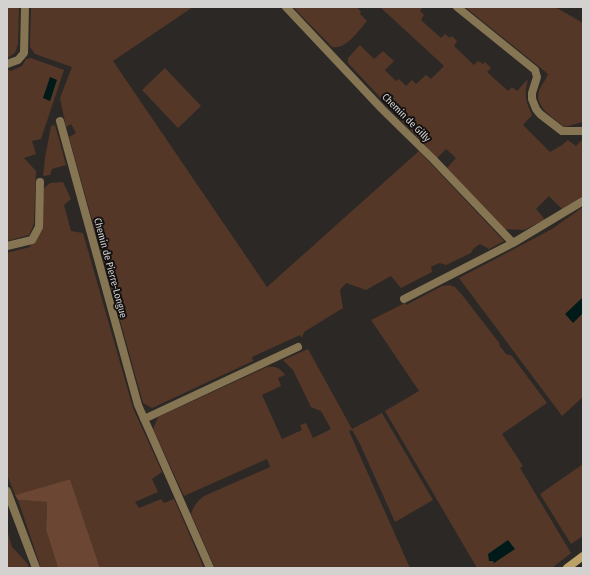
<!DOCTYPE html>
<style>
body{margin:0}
#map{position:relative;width:590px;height:575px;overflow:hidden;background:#2b2826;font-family:"Fira Sans Condensed",sans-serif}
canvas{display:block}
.frame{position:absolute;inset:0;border:8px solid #d4d2d1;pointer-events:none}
</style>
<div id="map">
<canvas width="590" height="575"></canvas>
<div class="frame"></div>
</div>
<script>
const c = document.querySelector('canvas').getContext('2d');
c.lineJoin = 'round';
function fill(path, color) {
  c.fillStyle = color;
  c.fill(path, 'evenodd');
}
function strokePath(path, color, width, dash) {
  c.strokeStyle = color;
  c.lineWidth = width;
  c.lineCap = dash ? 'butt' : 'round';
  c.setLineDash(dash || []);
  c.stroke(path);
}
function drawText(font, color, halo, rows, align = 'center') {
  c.font = font + ' "Fira Sans Condensed",sans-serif';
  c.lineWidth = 4;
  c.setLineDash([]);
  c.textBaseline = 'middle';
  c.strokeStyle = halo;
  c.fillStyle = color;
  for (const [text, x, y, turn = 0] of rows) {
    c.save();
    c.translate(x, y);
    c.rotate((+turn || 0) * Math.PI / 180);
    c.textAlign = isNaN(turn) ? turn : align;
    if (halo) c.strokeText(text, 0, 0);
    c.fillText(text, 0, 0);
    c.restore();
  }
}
fill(new Path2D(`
 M7,7H19L18,44L15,53L7,58Z
 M31,7H193L113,61L267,287L419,151L504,241L489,249L480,244L473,249L471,253L446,265L439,263L431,267L432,272L401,288L391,276L366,290L346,283L340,290L343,308L304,332L302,338L300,335L252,357L253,361L152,408L143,403L69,137L76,133L71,124L66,127L60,98L72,67L35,54L30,47Z
 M293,7H357L361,12L360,14L367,21C358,31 346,50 332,47Z
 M380,7H423L420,11L424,15L421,20L441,38L445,34L450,38L452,36L457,41L454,46L474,65L478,61L483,64L485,62L491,68L487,72L508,91L512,87L517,91L528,79C524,95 525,100 532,115L523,125L550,152L562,145L568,140L576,146L583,139V196L562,209L549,196L536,209L543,217L544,220L524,230L504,229L447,168L456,158L446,149L437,158L348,63V58L360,45L374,59L383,51L394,61L385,70L396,81L399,79L406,86L412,80L416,84L426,75L431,79L444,66Z
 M465,7H555L583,23V122L564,127C554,118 534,107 539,91C541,85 546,80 548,74Z
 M31,58L64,70L41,139L32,141L36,154L24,158L36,171L34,224L29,235L7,241V69L11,71L22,66L26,59Z
 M165,68L201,106L178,128L142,90Z
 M55,125L66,165L52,169L50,175L43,176L45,158L51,126Z
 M63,182L71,199L64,205L71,231L83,233L133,408L162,472L152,479L158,492L135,502L139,508L161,499L164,503L174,499L204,568H100L70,479L15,495L7,475V253L30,247L40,228L44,188L50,183Z
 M583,207V397L562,416L459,278L552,229Z
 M449,285L455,287L463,296L500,344L499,345L506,354L512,356L547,403L502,434L523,466L520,468L571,553L552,568H477L385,411L419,391L371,320L405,303L406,305L442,286Z
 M308,349L352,429L382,413L433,500L395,522L360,444L352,430L349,431L410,568H215L191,514C194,506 197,501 204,496L270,467L267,459L184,496L153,429L158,417L267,367C276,366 280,368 285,375L278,378L281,386L262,395L282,439L302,430L300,425L306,423L313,438L331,429L321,411L311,407L293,370L283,360Z
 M583,464V536L571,544L540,494Z
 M18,500L47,502L46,530L58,568H41Z
 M7,530L12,547L27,563L29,568H7Z`), '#553728');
fill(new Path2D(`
 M70,479L100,568H58L46,530L47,502L18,500L15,495Z`), '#6b4633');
fill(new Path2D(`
 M50,77L57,80L50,101L43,98Z
 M583,297V313L573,323L565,314Z
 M508,540L515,549L494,563L493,561H489L488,554Z`), '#001a1a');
strokePath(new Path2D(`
 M286,7L382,109L433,159L513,243
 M457,7L535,70L537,77L532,93V99L536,109L540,114L562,131H583
 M7,64L18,60L24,53L25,7
 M60,121L138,405L210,568
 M7,246L32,240L39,227L40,182
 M404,299L513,243L583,201
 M144,419L298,347
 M7,491L36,568`), '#867553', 8);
strokePath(new Path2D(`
 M567,568L583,556`), '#bba168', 8);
drawText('10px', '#d4d2d1', '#131110', [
 ["Chemin de Gilly",406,118,45],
 ["Chemin de Pierre-Longue",110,268,75]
]);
</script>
